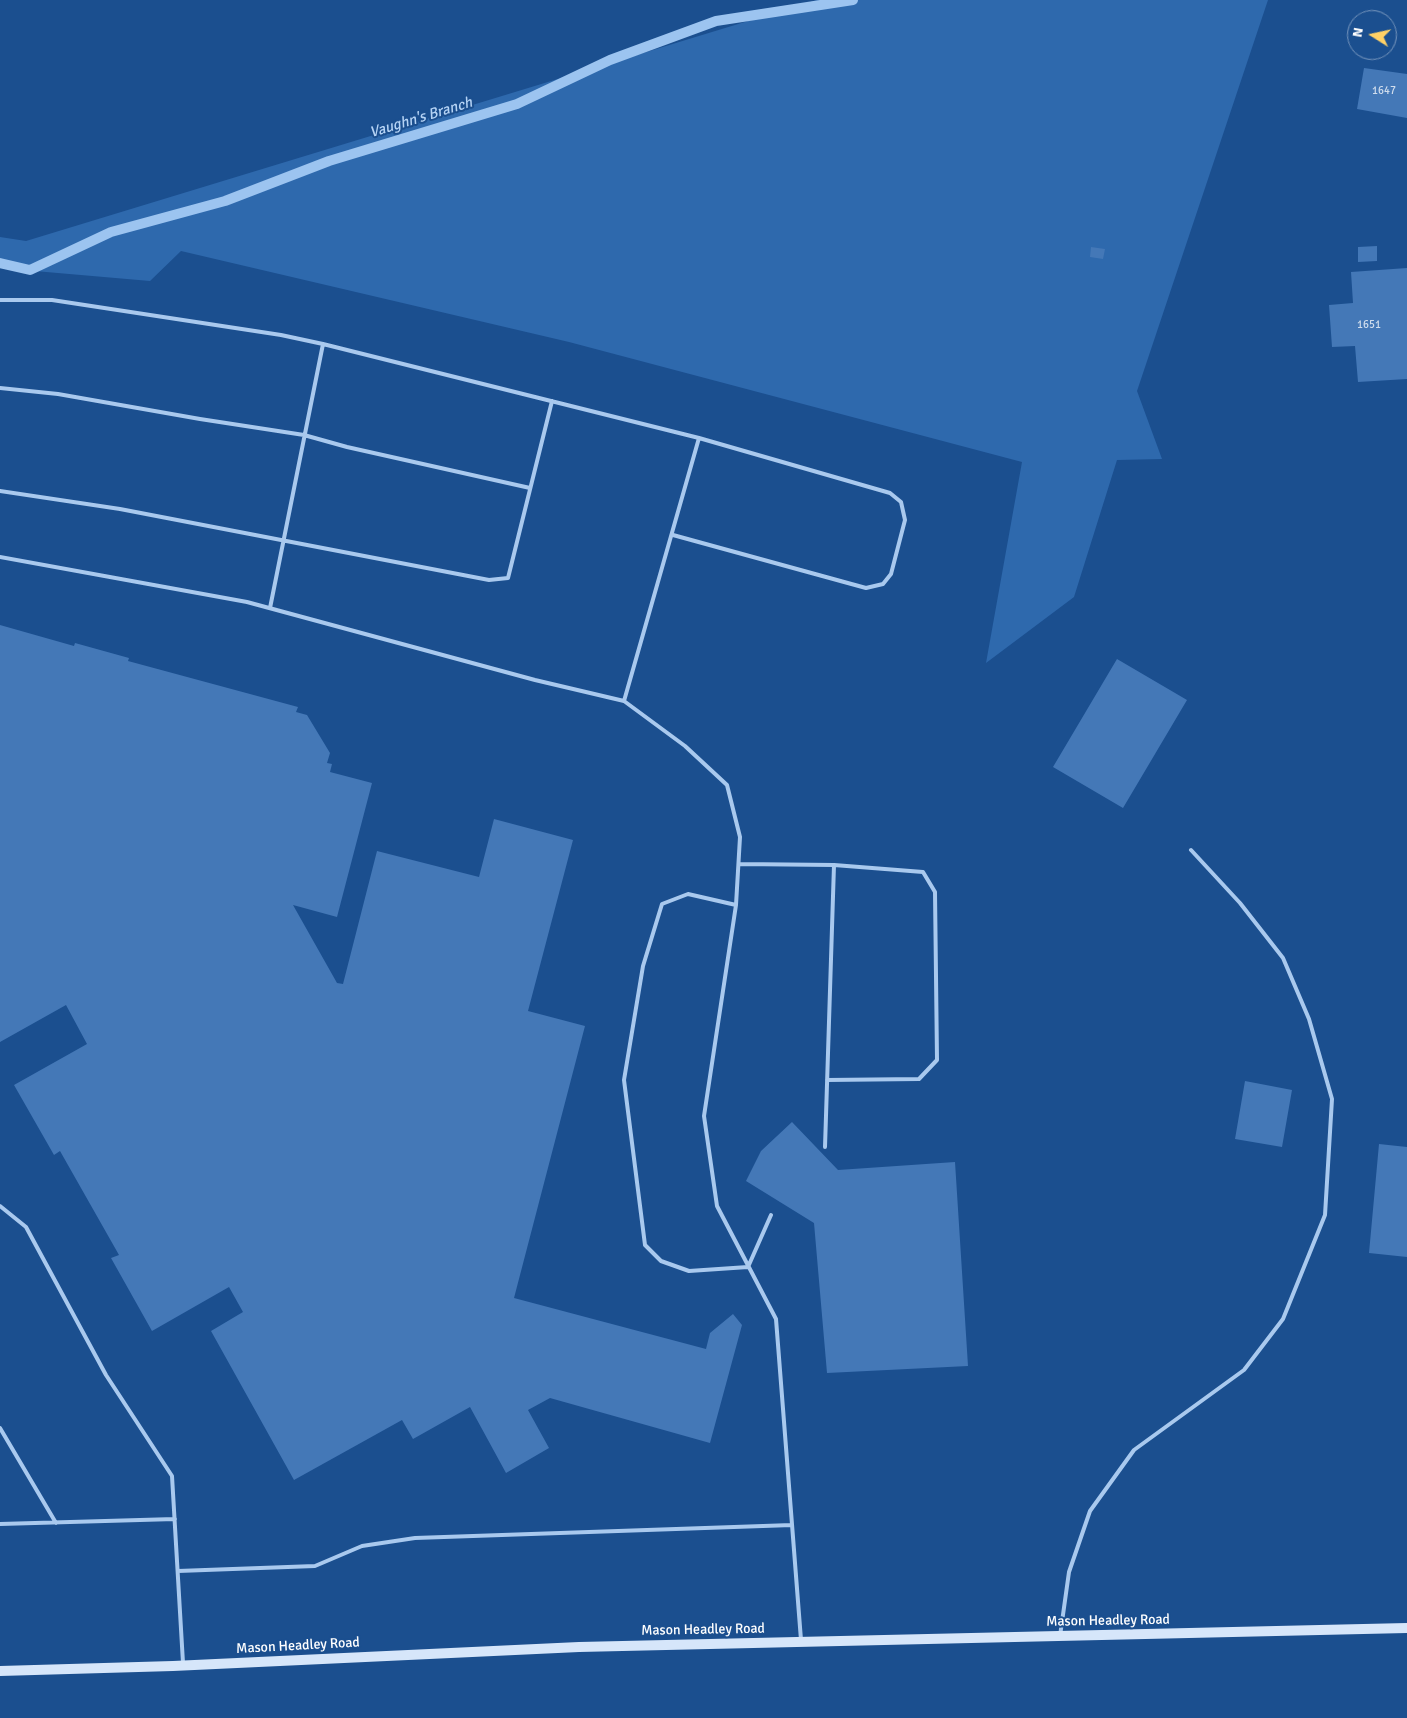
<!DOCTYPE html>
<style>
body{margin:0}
#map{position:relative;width:1407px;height:1718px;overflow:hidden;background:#1b4f8f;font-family:Signika,sans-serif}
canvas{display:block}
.north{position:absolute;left:1347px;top:10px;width:50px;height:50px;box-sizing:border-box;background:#1b4f8f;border:1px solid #7695bc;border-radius:50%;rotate:280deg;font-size:14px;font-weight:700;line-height:20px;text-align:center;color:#fff}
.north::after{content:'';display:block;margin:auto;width:18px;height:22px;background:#ffd166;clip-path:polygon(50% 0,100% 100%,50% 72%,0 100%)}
</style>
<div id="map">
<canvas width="1407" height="1718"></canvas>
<div class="north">N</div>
</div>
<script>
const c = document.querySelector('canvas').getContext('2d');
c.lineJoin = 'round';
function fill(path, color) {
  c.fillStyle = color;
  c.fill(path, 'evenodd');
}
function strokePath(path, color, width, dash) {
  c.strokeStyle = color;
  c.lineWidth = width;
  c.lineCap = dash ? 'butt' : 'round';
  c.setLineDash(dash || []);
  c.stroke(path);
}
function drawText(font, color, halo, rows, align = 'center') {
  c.font = font + ' Signika,sans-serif';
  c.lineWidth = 4;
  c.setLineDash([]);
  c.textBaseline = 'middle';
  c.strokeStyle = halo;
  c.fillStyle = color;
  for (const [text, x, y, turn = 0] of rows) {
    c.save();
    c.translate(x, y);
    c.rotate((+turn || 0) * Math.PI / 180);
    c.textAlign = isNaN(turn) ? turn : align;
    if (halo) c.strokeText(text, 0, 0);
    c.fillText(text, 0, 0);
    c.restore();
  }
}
fill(new Path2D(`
 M817,0H1268L1137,391L1162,459L1117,460L1074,597L986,663L1022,462L569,342L181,251L150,281L0,268V237L26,241Z`), '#2e69ad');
strokePath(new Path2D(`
 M0,263L30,270L111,232L225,201L329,161L517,104L610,60L716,21L853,0`), '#9cc4f0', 10);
fill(new Path2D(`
 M1364,68L1407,74V118L1357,109Z
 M1377,246V261L1358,262V247Z
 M1091,247L1105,249L1103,259L1090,257Z
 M1407,268V379L1358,382L1355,346L1332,347L1329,305L1353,303L1351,272Z
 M0,625L74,646L75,643L129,658L128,661L298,707L296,712L307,715L330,753L327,763L332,764L330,772L372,783L337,917L293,905L337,983L343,984L377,851L479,877L494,819L573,840L528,1011L585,1026L514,1298L706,1349L710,1333L733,1314L742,1325L710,1443L550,1398L528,1410L549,1448L506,1473L470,1407L413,1439L402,1420L294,1480L211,1331L243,1312L229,1287L152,1331L111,1258L119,1255L60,1151L54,1155L14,1085L87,1044L66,1005L0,1042Z
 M1117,659L1187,700L1123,808L1053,767Z
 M1245,1081L1292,1090L1282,1147L1235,1139Z
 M792,1122L838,1170L955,1162L968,1366L827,1373L814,1223L746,1181L761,1151Z
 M1379,1144L1407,1147V1257L1369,1253Z`), '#4478b7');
strokePath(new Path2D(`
 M0,300H52L281,335L323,344L699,438L624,701
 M0,388L58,394L200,419L304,435L347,447L530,488
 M0,491L120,509L489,580L508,578L552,401
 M673,535L866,588L883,584L891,574L905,520L901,502L890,493L699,438
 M0,557L247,602L535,680L624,701L685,746L727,785L740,837L736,905L704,1116L717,1206L776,1319L801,1640
 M270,608L323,344
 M739,864L834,865L825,1147
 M736,905L688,894L662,904L643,966L624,1080L645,1245L661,1261L689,1271L748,1267L771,1215
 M827,1080L919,1079L937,1060L935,892L923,872L834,865
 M0,1206L26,1227L106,1375L172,1476L183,1663
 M0,1428L56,1523
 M0,1524L175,1519
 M178,1571L315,1566L362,1546L415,1538L792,1525
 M1060,1636L1069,1572L1090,1511L1134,1450L1244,1370L1283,1319L1325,1215L1332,1099L1309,1019L1283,958L1240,903L1191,850`), '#a9c9ee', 4);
strokePath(new Path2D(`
 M0,1671L173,1666L579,1647L1407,1628`), '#d6e6fa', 10);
drawText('11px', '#d0dded', null, [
 ["1647",1384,91],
 ["1651",1369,325]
]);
drawText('14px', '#fff', '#1b4f8f', [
 ["Mason Headley Road",1108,1621,-1],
 ["Mason Headley Road",703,1630,-1],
 ["Mason Headley Road",298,1646,-3]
]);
drawText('italic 15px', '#b5d3f5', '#1b4f8f', [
 ["Vaughn's Branch",421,118,-17]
]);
</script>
